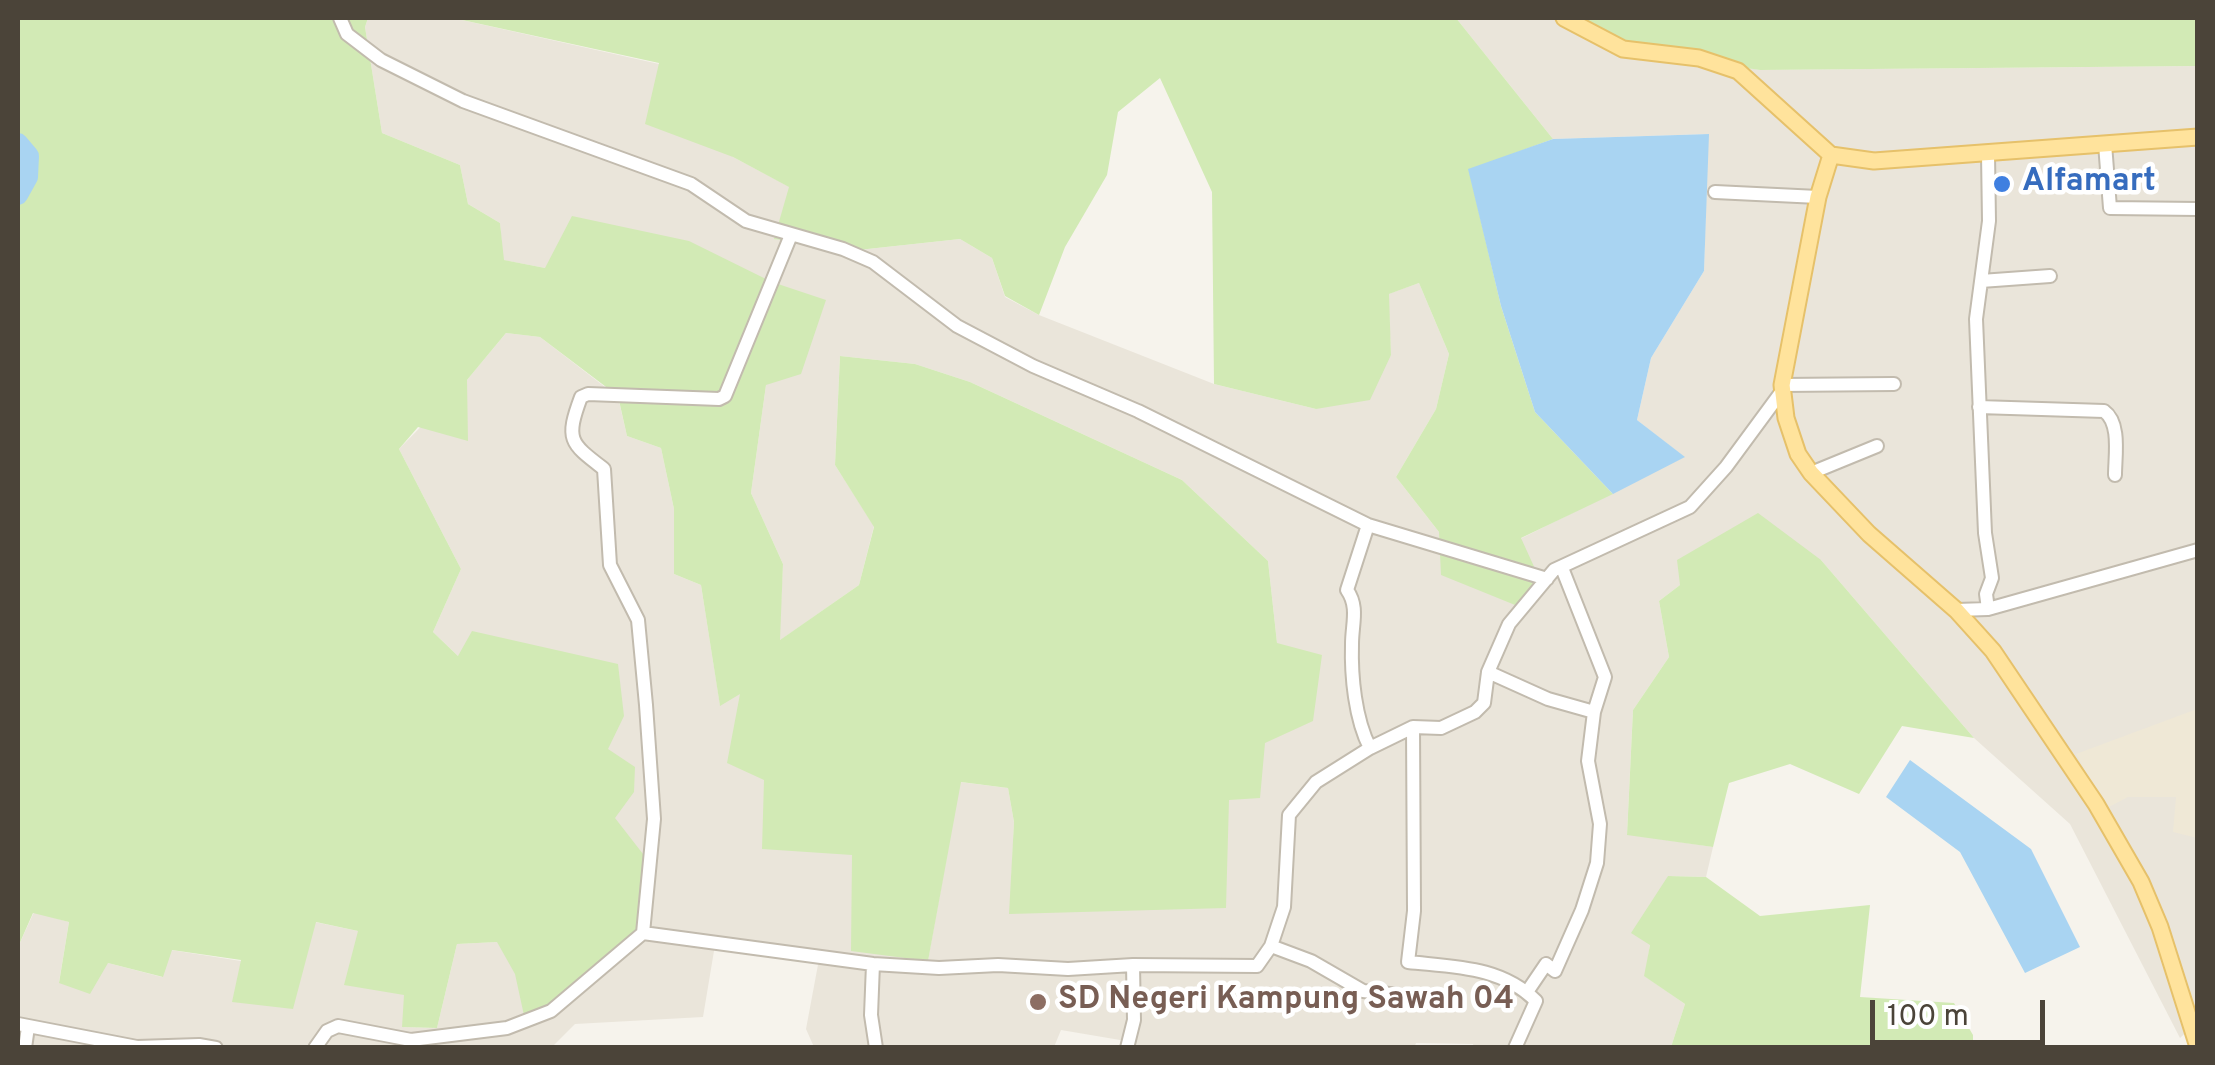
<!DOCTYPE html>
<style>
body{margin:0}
#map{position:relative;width:2215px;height:1065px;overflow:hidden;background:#f6f3ec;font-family:Overpass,sans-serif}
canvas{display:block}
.frame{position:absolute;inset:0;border:20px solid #4b4439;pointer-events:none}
.scale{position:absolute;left:1870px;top:1000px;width:175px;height:45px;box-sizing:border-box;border:5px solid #4b4439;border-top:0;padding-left:12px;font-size:30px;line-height:35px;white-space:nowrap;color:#4b4439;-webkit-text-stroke:8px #fff;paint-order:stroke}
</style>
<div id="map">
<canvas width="2215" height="1065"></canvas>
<div class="frame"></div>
<div class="scale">100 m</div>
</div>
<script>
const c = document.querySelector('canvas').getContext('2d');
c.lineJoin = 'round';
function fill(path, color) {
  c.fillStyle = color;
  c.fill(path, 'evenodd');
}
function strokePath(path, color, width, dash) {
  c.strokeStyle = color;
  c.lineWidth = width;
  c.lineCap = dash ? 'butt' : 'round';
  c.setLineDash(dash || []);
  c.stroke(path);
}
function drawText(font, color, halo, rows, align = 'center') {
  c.font = font + ' Overpass,sans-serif';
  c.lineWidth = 9;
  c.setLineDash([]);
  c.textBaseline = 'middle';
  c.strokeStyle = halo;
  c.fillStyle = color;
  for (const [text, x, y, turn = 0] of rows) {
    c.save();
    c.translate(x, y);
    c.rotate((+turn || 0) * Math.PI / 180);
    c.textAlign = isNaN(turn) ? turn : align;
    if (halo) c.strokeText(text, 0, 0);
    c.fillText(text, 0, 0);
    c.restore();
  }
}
fill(new Path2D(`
 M368,18H453L659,64L733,157L790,187L775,239L849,251L960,239L992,258L1005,297L1039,315L1214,384L1316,409L1391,355L1388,294L1419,283L1449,354L1436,409L1396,477L1439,532L1520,539L1684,457L1637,420L1651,358L1704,271L1708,134L1553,139L1456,18H1556L1578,32L1760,70L2197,66L2198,1021L2180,1038L2070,824L1974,738L1821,560L1680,585L1659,601L1669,657L1633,710L1627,834L1713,847L1706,877L1668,876L1650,945L1645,976L1685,1004L1671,1047L1474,1048L1473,1044L1416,1043L1414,1048H1125L1126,1041L1061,1030L1054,1047H814L806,1029L820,954L716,939L703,1017L575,1024L552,1047L18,1048V947L34,912L69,922L59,982L108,963L162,977L171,950L241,961L292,1009L315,922L358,931L405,995L403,1027L437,1028L457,944L496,942L458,656L433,632L461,569L399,449L467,380L506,333L540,337L618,397L627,436L661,448L674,509V574L701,585L720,705L740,693L764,779L852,855L928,960L960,782L1008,788L1014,822L1010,914L1229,800L1265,743L1277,643L1268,561L1182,480L970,382L915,364L840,356L835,465L874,526L859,585L779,641L783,564L751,493L766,385L545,268L503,260L500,223L468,204L460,165L382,133L365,27Z`), '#eae5da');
fill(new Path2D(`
 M2197,709V838L2173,832L2176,797H2128L2105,809L2076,754Z`), '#efe8d6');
fill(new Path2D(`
 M18,18H368L365,27L382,133L460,165L468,204L500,223L504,260L545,268L572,216L689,241L772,282L826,300L801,374L766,385L751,493L783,564L780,640L859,585L874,527L835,465L840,356L915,364L970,382L1182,480L1268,561L1277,643L1322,655L1313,721L1265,743L1260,798L1229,800L1226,908L1009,914L1014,822L1008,788L961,782L928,961L851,951L852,855L762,849L764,780L727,763L740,694L720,706L701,585L674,574V509L661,448L627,436L618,396L540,337L506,333L467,380L468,441L418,427L399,449L461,569L433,632L458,656L472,631L618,664L624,716L608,749L635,767L634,792L615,818L650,863L643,927L559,1008L525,1020L515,974L497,942L457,944L437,1028L402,1027L404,995L344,985L358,931L316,922L293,1009L232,1002L241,960L172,950L163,977L108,963L90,994L59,983L69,922L33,913L18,947Z
 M453,18H1456L1553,139L1469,170L1501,306L1535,412L1613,494L1521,538L1541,582L1520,607L1441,575L1439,532L1396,477L1436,409L1449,354L1419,283L1389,294L1391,355L1370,400L1316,409L1214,384L1212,192L1160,78L1118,112L1107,175L1065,247L1039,315L1005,296L992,258L960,239L849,251L774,239L789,187L733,157L645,124L659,63Z
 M1556,18H2197V66L1760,70L1657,55L1578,32Z
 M1758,513L1821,560L1974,738L1902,726L1859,794L1790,764L1729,783L1713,847L1627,835L1633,710L1669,657L1659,601L1680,585L1677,560Z
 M1668,876L1706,877L1760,916L1870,905L1860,997L1954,1003L1973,1035V1047H1671L1685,1004L1644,976L1650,945L1631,933Z`), '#d2eab5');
fill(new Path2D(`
 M1709,134L1704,271L1651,358L1637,420L1685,457L1613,494L1535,412L1501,306L1468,169L1553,139Z
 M1910,760L2031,849L2080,947L2025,973L1960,852L1886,797Z`), '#a9d4f2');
strokePath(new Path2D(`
 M18,143L29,156L28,177L18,195`), '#a9d4f2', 20);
const minor = new Path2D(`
 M340,18L347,34L381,60L463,101L691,184L746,221L843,249L873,262L957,326L1033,366L1138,411L1368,525L1547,579
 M2105,144L2110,208L2198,209
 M1715,192L1818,197
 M1981,281L2050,276
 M1782,385L1894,384
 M1979,407L2104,411C2121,423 2115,456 2115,475
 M1811,473L1877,446
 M1368,525L1347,590C1359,607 1352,624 1352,644C1351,676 1355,719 1370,748
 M1988,609L1986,594L1992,578L1985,533L1976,319L1989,221L1988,154
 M1956,610L1988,609L2198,550
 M1488,672L1548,699L1594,712
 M1413,727L1414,911L1408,962C1454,967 1501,966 1536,1001L1515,1048
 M643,933L654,819L646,705L638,620L610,565L604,469C570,443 565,440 581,397L588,394L719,399L725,396L791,235
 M1271,946L1311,961L1363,991L1398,995
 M873,964L871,1015L876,1048
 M1527,992L1546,964L1555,971L1582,910L1597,863L1600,824L1588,761L1594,712L1605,677L1562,568
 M18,1024L137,1047L199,1045L216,1048
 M25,1048L28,1027
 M315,1048L327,1031L338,1026L411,1040L507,1028L551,1011L643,933L873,964L939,968L998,965L1068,969L1133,965L1257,966L1271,946L1284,907L1289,815L1316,782L1370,748L1413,727L1441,728L1475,712L1484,703L1488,672L1509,624L1554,570L1690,507L1726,467L1782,391
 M1127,1048L1134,1020L1133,965`);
const major = new Path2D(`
 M1564,18L1623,49L1699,58L1738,71L1831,155
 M1831,155L1818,197L1782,385L1786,418L1798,454L1811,473L1869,534L1956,610L1993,651L2096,804L2141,882L2160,927L2198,1047
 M1831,155L1874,161L2198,137`);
strokePath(minor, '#c2bbae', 16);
strokePath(major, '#e6c16a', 19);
strokePath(minor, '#fff', 12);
strokePath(major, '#ffe39c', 15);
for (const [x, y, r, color] of [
 [2002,184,10,"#3f7fe0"],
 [1038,1002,10,"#8d6e63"]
]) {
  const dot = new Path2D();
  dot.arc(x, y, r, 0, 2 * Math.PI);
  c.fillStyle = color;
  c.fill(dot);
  strokePath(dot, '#fff', 4);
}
drawText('bold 32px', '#366cbe', '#fff', [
 ["Alfamart",2022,184]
], 'left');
drawText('bold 32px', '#785e54', '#fff', [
 ["SD Negeri Kampung Sawah 04",1058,1002]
], 'left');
</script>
